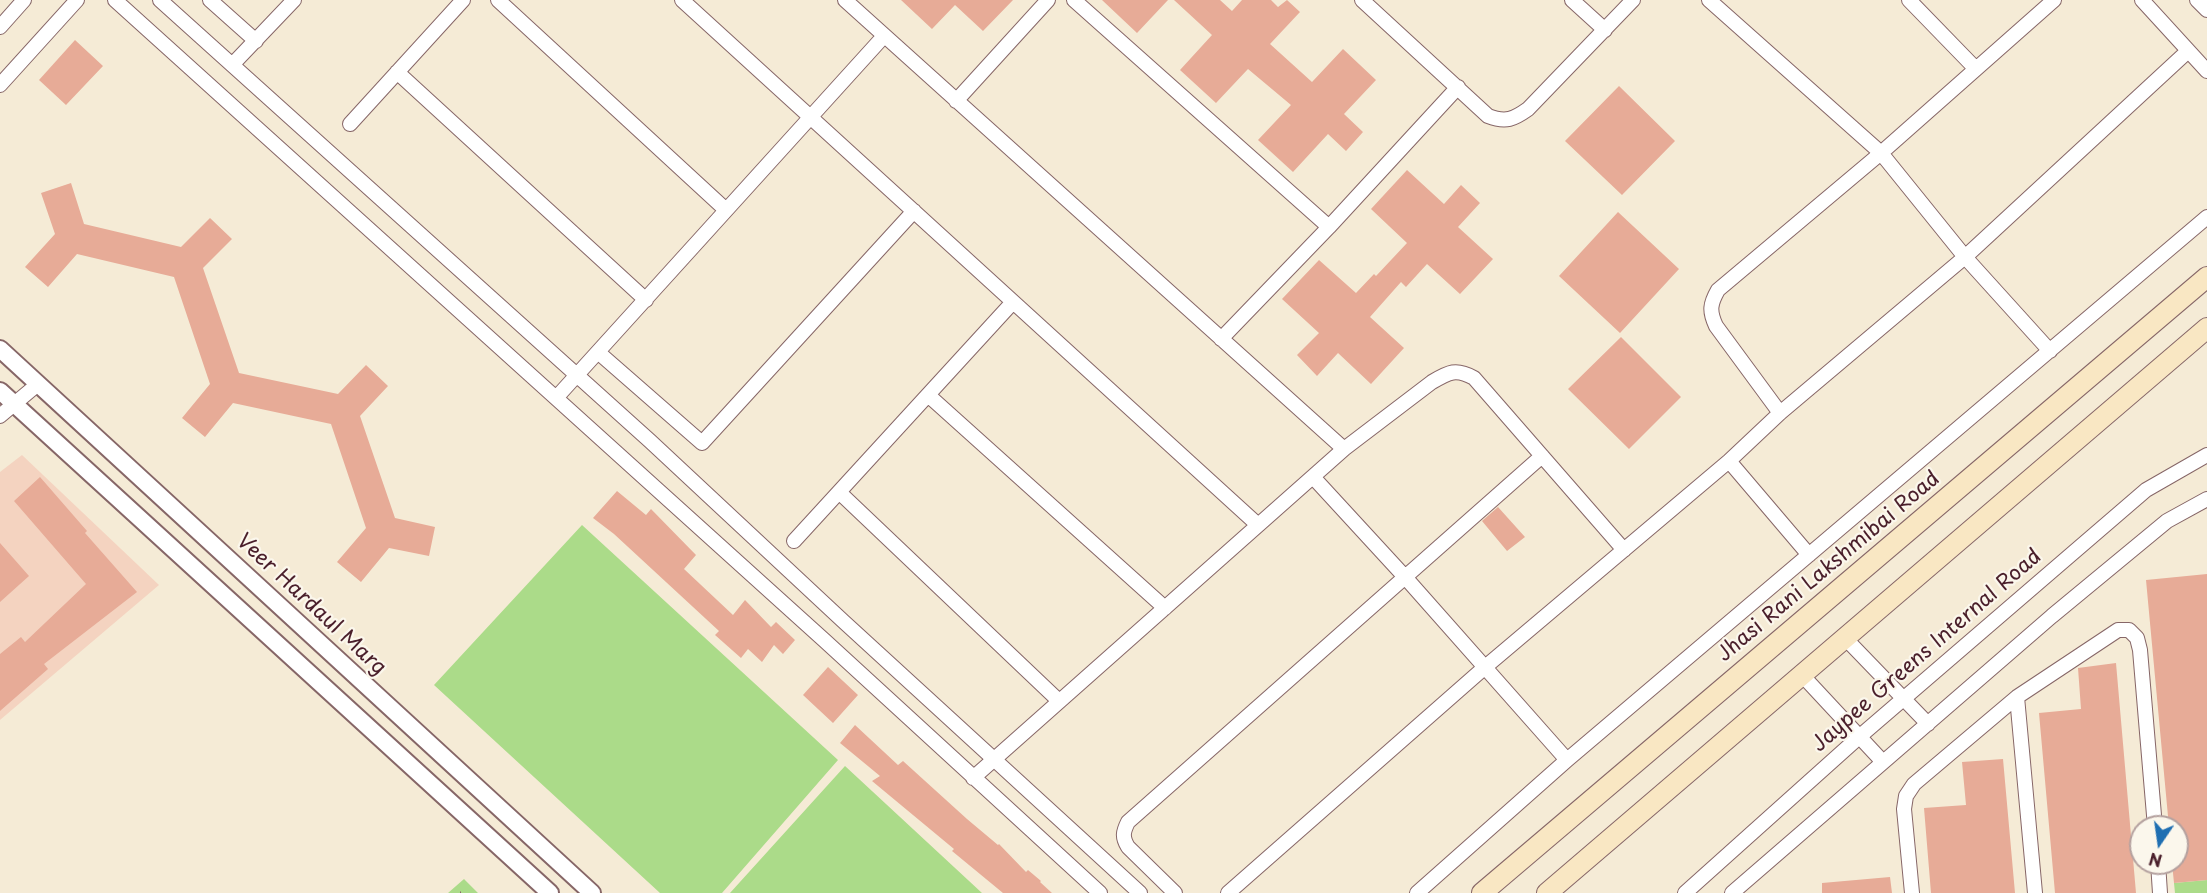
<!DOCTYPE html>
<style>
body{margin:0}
#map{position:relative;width:2207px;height:893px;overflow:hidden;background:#f5ebd6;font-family:"Playpen Sans",sans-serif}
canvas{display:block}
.north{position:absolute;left:2129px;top:815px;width:60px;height:60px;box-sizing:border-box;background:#fbf7ec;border:2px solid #b4a19f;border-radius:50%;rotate:193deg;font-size:16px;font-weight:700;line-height:24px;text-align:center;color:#4a1f2b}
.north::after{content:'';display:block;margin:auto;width:21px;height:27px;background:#1f6fb2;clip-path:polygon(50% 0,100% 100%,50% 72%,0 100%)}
</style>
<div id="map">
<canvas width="2207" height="893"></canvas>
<div class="north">N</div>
</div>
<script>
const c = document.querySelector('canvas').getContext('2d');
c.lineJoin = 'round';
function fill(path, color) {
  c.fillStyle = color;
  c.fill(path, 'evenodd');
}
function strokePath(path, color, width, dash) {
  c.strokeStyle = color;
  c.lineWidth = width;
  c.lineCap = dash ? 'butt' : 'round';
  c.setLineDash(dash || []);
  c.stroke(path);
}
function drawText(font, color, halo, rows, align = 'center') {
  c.font = font + ' "Playpen Sans",sans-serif';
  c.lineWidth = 4.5;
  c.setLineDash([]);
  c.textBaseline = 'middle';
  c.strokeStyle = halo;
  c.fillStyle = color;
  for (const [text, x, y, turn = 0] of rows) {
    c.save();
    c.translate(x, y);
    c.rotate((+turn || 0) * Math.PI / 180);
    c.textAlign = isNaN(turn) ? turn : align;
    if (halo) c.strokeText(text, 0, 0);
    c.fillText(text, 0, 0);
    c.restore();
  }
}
fill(new Path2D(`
 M22,455L159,585L0,720V472Z`), '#f4d3c0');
fill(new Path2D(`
 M582,525L838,760L722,893H660L434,685Z
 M845,766L982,893H730Z
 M464,879L478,893H448Z
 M2207,880V893H2175L2174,883Z`), '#abdb89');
fill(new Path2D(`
 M901,0H1013L983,31L955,5L932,29Z
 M1102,0H1168L1137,33Z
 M1174,0H1220L1232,11L1242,0H1271L1278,7L1287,0L1300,12L1270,44L1312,82L1343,49L1376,80L1344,114L1363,132L1346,151L1328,134L1293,172L1258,140L1291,105L1248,69L1216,103L1180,70L1212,35Z
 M75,40L103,66L66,105L39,80Z
 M1619,86L1675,141L1622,195L1565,141Z
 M1407,170L1444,204L1461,185L1480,203L1458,227L1493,259L1460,294L1427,264L1406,287L1401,282L1370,317L1404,348L1371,384L1338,353L1317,376L1297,355L1319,333L1282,299L1319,260L1356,293L1374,274L1376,276L1407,243L1371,209Z
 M71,183L84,224L181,247L210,218L232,239L203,268L239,373L338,394L366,365L388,386L360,416L395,518L435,527L429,556L389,548L361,582L337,562L366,528L331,424L233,403L205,437L182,418L210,384L174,277L77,254L48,287L25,267L55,234L41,193Z
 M1618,212L1679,269L1620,333L1559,276Z
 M1621,337L1681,397L1629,449L1568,389Z
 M40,477L87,531L85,533L137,592L44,664L48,669L0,711V654L21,637L25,642L86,584L14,501Z
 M617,491L646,515L651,509L696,555L684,569L733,615L745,600L771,627L776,622L795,640L783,654L774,645L762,662L748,649L741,658L715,635L719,631L614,534L593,518Z
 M1498,507L1525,537L1507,551L1482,521Z
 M0,543L29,576L0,602Z
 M2207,574V880L2174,883L2172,863H2177V827H2169L2146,580Z
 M2116,663L2136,893H2055L2039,713L2081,709L2078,668Z
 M828,667L858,695L833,723L803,695Z
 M855,725L898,765L903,761L967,819L998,845L999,844L1026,872L1028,870L1041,881L1040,882L1052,893H1003L952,851L954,849L872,781L880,776L840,743Z
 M2003,759L2015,893H1931L1924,808L1966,805L1962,762Z
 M1890,877L1892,893H1822V883Z`), '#e7ab97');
const minor = new Path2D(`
 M115,0L824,640L1100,893
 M160,0L650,441L843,621L1140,893
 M210,0L256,41
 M498,0L726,210
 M682,0L1258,525
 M845,0L1344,449
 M1074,0L1329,227
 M1362,0L1488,116C1506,123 1514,119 1528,109L1633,0
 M1572,0L1605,30
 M1709,0L1881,153L1965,257L2050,351
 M1909,0L1976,69
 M2142,0L2207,71
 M2197,0L2207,10
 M0,27L24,0
 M232,65L294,0
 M397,72L646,300
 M0,85L77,0
 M956,101L1048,0
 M350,124L463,0
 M1221,339L1329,227L1458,87
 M599,353L702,443L914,211
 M928,395L1165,608
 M556,398L884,36
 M1780,413L1716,326C1709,311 1710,304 1718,290L1881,153L2054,0
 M0,416L38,384
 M1729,461L1809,555
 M1313,477L1405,577L1567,760
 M839,492L1059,701
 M794,541L1013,302
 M1845,638L1928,724
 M1802,675L1883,762
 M2017,697L2035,893
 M973,778L1344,449L1432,382C1449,372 1456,368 1474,378L1624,550
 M2158,863L2160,893
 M1175,893L1128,847C1122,837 1123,832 1128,822L1542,456
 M1228,893L1484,668L1729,461L1780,413L1965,257L2188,51
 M1417,893L1567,760L2207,217
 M1685,893L1859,737L2146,490L2207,455
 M1732,893L2052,616L2167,521L2207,499
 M1912,893L1904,809L1906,796L1914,784L2017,697L2118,630H2129L2137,638L2140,650L2155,827`);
const tertiary = new Path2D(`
 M0,349L592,893
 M0,391L550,893`);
const secondary = new Path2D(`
 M1482,893L2207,277
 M1547,893L2207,328`);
strokePath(minor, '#866667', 16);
strokePath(tertiary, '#866667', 20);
strokePath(secondary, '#866667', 22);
strokePath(new Path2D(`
 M460,893H461`), '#866667', 3, [1.5, 4.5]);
strokePath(minor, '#fff', 14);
strokePath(tertiary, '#fff', 16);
strokePath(secondary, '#f9e7c3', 20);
drawText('21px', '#4a1f2b', '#fbf7ec', [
 ["Jhasi Rani Lakshmibai Road",1829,567,-40],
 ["Veer Hardaul Marg",311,605,43],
 ["Jaypee Greens Internal Road",1927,651,-41]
]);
</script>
